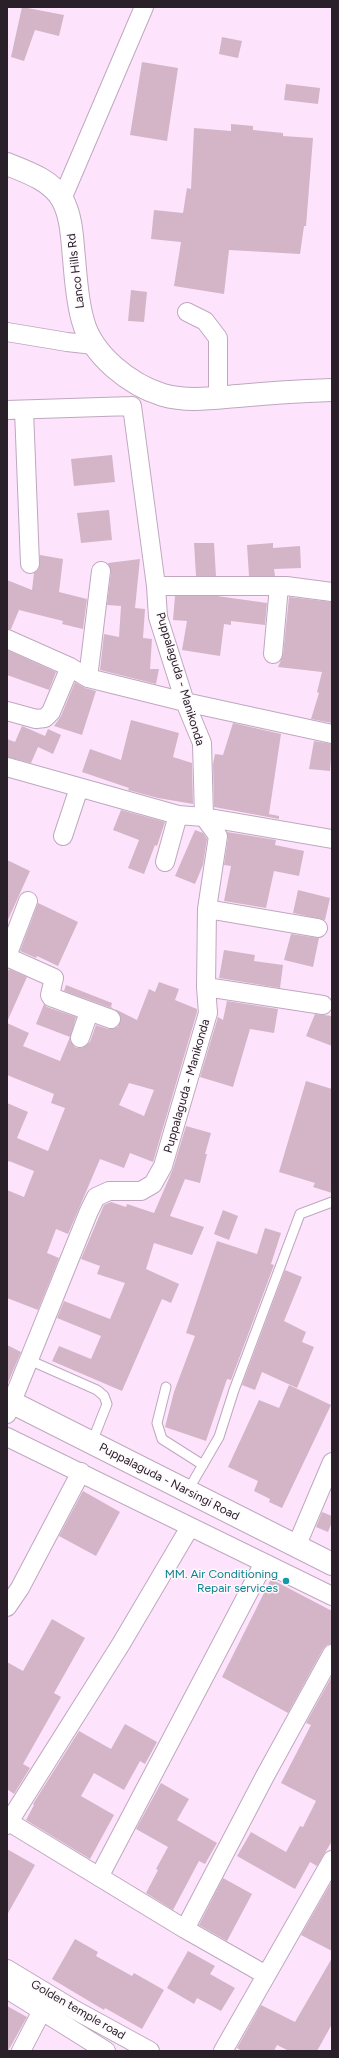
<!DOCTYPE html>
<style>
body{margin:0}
#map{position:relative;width:339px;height:2058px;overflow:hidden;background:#fde4fc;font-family:Figtree,sans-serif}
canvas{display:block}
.frame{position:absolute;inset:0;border:8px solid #292029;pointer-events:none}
</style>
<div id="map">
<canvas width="339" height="2058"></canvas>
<div class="frame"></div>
</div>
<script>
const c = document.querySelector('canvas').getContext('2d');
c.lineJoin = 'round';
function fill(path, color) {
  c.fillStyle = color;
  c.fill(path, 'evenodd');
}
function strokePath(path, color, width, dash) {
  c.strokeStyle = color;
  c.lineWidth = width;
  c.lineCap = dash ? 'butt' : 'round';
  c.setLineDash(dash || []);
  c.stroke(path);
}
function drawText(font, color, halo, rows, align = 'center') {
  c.font = font + ' Figtree,sans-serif';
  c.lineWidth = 3;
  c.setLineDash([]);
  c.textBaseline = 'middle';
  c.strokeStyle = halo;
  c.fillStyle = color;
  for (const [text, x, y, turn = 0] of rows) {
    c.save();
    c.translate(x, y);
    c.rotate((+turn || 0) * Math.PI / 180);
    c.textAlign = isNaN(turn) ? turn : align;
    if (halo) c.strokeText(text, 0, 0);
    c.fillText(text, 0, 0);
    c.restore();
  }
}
fill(new Path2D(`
 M22,7L64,15L59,36L35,30L24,61L11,57Z
 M222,37L242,41L238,58L219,54Z
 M142,62L178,68L167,141L130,135Z
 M286,84L320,88L318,104L284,100Z
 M231,124L253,126V130L283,133V136L313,138L306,226H304L300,254L229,250L224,294L174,286L181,242L151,239L154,210L183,213L187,188L191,189L194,128L231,131Z
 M131,290L147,292L144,322L128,321Z
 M112,455L115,482L74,486L71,459Z
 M109,510L112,540L81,543L77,513Z
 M194,543H214L216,576H196Z
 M273,543V548L300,546L301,568L274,569L275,576H249L247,545Z
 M40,555L63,559L59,592L87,599L83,629L62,624L63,621L19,610L11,629H7V580L32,590L34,573L39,569Z
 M140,559L135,608L145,609L143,638L152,639L150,669H159L156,684L100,670L104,634L119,637L121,606L107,605L111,572L108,563Z
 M175,596H217L267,603L265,625L231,621V625L224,624L220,656L182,650L187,621L173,620Z
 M289,597L332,602V723L311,719L319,693L317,692L322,672L278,667L283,655Z
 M7,650L56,672L49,690L7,675Z
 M75,682L85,688L96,691L82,735L54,726L61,716Z
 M131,720L179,733L173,757L192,763L193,804L158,798L128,790L129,788L82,772L90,749L121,760Z
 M233,723L281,734L269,814L279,816V819L214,807L213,764L215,754L223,755Z
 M22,726L45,736L48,729L61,735L53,754L38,747L31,763L7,757V739L15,742Z
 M314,741L332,744L330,771L309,769Z
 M121,810L165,822L157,846L155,845L144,874L128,868L139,840L113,830Z
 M195,830L203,833L207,839L203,865L195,884L175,876Z
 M227,832L276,840L275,845L304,851L299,876L274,871L266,908L224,901L231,866L224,865L228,838Z
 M7,860L30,871L7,922Z
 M298,890L330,898L325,920L293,913Z
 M38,903L78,922L58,966L37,956L36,958L20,951Z
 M291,934L319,938L313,967L284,960Z
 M224,950L255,955L254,961L283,965L280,988L219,978Z
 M9,969L27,977L7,1022V974Z
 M159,982L179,989L175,1000L197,1009V1012L153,1162L130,1153L124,1168L100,1159L68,1234L56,1229L47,1253L59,1258L38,1310L7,1298V1190L24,1197L34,1171L9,1161L7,1163V1103L28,1112L17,1138L48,1151L65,1108L51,1103L54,1094L7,1075V1023L29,1033L23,1046L60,1061L70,1037L36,1024L44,1004L47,1007L76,1017L70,1040L76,1048H82L90,1042L96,1025L108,1029L118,1027L121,1018L115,1009L137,1020L149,989L155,992ZM129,1083L154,1090L144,1116L119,1105Z
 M66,985L112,1003L111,1007L114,1009L64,991Z
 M227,1001L278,1009L274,1033L250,1029L233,1087L200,1077L218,1017L223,1020Z
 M315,1014L332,1016V1046L306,1036Z
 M306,1081L332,1089V1193L313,1187L315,1183L279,1172Z
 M186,1126L211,1133L205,1154H207L200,1183L185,1179L170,1216L204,1227L192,1255L154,1243L146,1269L179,1284L171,1303L162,1299L122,1391L52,1361L59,1346L91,1359L101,1336L57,1318L64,1301L110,1319L125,1283L97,1274L100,1266L81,1259L104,1205L111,1202L126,1207L127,1204L154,1213L173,1169Z
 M223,1210L238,1216L229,1240L214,1234Z
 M265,1228L281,1233L271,1264L274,1265L231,1380L227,1379L206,1441L165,1427L174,1392L195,1336L186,1333L217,1241L257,1254Z
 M285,1270L302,1277L284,1321L306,1332L302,1342L314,1347L297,1388L262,1372L255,1390L242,1385Z
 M7,1345L21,1352L7,1385Z
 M289,1385L331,1405L282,1508L269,1502L270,1499L254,1491L258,1481L228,1467L259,1400L279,1408Z
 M83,1491L120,1512L96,1556L59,1536Z
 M322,1512L332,1516V1522L328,1532L316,1527Z
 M271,1579L332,1611V1644L327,1645L323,1649L288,1713L222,1677Z
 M52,1619L85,1638L54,1693L61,1697L23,1764L30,1768L14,1794L7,1789V1662L23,1671Z
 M332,1676V1841L317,1866L310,1862L295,1889L237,1856L251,1832L286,1852L300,1826L303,1827L316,1801L281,1783L311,1725L306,1723Z
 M125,1724L157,1742L145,1764L140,1761L124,1790L94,1773L81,1796L114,1815L90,1859L26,1820L34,1805L33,1804L79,1731L111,1749Z
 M161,1783L189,1799L177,1820L217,1843L205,1864L199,1861L173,1910L146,1893L158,1870L156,1869L168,1847L136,1829Z
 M7,1849L35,1865L7,1915Z
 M223,1878L252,1894L227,1941L199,1925Z
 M332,1881V1951L301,1935Z
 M75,1939L98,1952L96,1956L132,1976L134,1973L164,1990L142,2029L105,2008L104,2010L52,1979Z
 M188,1951L215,1966L210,1974L235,1988L221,2011L197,1998L194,2004L167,1988Z
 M332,1958V2024L317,2051H289L277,2045L274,2051H242L237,2048L261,2005L295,2022Z
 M7,2006L27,2017L8,2051H7Z`), '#d3b5c7');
const service = new Path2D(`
 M29,1360L97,1390L104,1396L107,1404L92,1442
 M166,1387L157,1423L162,1439L203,1465
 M187,1492L219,1437L234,1390L300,1214L332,1202`);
const minor = new Path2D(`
 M62,199L144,7
 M187,312L205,321L218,338V397
 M7,332L67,342L94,345
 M7,410L132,406
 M24,410L30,564
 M156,586H286L332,592
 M7,639L70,667L88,678L185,702L332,734
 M273,654L279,586
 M88,678L101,571
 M7,711L36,719L45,718L51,712L70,667
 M7,767L178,815L204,817L332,839
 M63,836L79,788
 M165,862L178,815
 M207,909L318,928
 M7,956L28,901
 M7,957L54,978L50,995L51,997L111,1019
 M206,987L323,1005
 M80,1038L89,1012
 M7,1414L89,1211L96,1197L109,1191H141L153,1184L163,1166L208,1013L206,987L207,909L218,836L204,817L202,743L185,702L158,617L156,586L132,406
 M7,1437L332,1596
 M296,1547L332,1462
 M7,1607L20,1588L81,1472
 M9,1822L185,1929L266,1975
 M7,1825L121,1644L190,1527
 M99,1877L264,1563
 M185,1929L265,1776L332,1654
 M7,1969L75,2010L150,2051
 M7,1989L106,2051
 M21,2051L47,2001
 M223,2051L332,1860`);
const tertiary = new Path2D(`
 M7,164C27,172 51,180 62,199C72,217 72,239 74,258C76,280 77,301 83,321C92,355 130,385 163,395C187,402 214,398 238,396C269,393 301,391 332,390
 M7,1400L332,1564`);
strokePath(service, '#bfa8bf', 11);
strokePath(minor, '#bfa8bf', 20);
strokePath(tertiary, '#bfa8bf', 24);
strokePath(service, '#fff', 9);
strokePath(minor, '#fff', 18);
strokePath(tertiary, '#fff', 22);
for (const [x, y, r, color] of [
 [286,1581,4,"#0f9aa8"]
]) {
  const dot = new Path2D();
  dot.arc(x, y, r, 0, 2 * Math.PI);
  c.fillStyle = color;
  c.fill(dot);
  strokePath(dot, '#fef9fd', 1.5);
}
drawText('12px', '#292029', '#fef9fd', [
 ["Lanco Hills Rd",76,271,-97],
 ["Puppalaguda - Manikonda",180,679,73],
 ["Puppalaguda - Manikonda",187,1086,-74],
 ["Puppalaguda - Narsingi Road",169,1482,27],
 ["Golden temple road",78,2010,30]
]);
drawText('12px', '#0d838f', '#fef9fd', [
 ["MM. Air Conditioning",278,1574],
 ["Repair services",278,1588]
], 'right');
</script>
